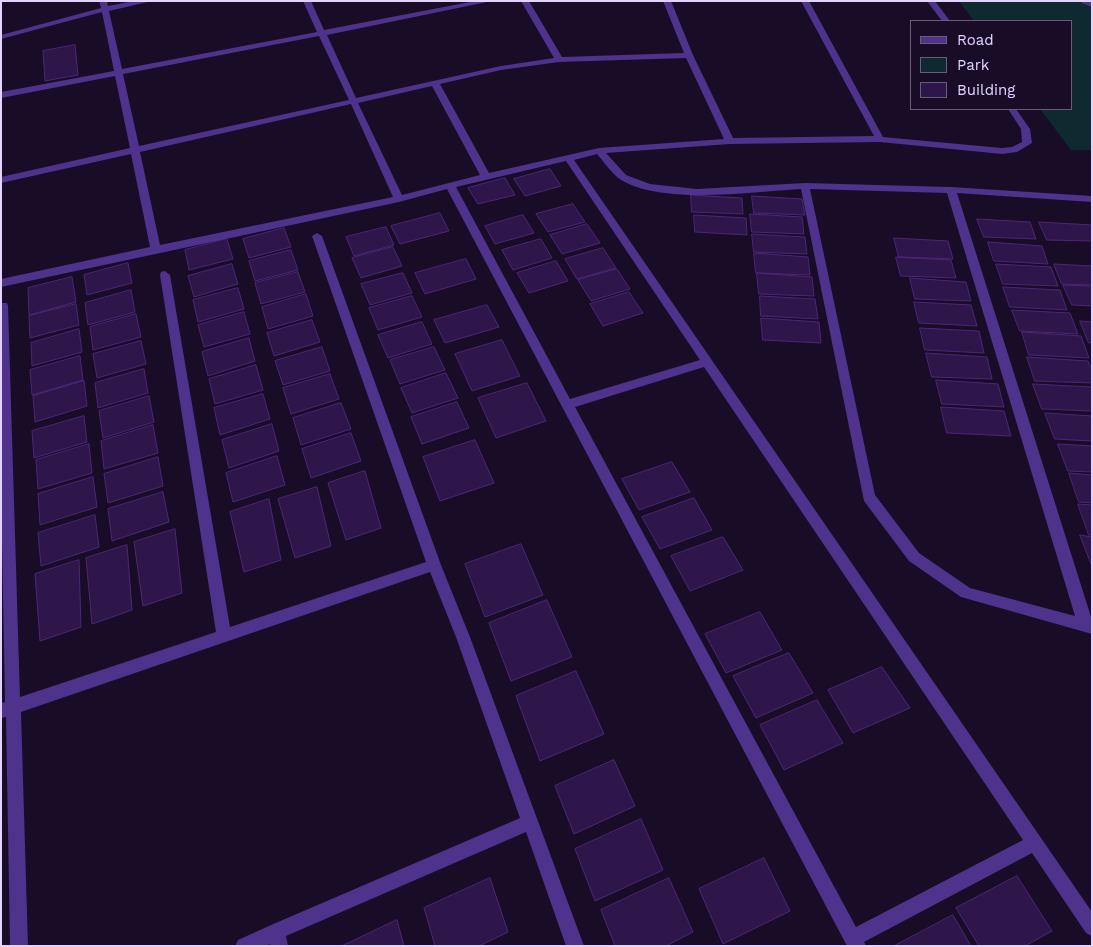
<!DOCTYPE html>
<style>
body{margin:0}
#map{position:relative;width:1093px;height:947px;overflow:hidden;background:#180c27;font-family:"Work Sans",sans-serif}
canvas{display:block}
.frame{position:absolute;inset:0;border:2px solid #e4d2ff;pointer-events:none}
.legend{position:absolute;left:910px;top:20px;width:162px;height:90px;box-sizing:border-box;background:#180c27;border:1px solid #6a5b7d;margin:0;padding:6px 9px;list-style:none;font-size:15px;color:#e4d2ff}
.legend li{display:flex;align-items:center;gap:10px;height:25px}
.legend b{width:25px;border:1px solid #6a5b7d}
</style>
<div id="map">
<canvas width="1093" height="947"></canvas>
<div class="frame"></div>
<ul class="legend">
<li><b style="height:6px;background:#4e328b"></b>Road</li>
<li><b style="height:14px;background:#0f2931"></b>Park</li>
<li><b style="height:14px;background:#2f164a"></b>Building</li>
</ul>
</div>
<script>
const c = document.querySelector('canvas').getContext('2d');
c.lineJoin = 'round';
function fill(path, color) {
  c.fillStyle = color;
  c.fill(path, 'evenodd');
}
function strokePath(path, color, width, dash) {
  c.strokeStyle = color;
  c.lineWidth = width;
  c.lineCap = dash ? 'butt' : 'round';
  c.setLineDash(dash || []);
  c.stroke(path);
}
fill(new Path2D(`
 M959,1H1092V150H1071L1040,109H1072V21H974Z`), '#0f2931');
const building = new Path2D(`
 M75,45L78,75L45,81L43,51Z
 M550,169L561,186L525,196L514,179Z
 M505,178L515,195L478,204L468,188Z
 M691,195L742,198L743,214L692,212Z
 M752,196L802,199L805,215L754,213Z
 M573,204L585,222L548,232L536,214Z
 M440,213L449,231L400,244L391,226Z
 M750,214L802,217L804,234L752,232Z
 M523,215L534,233L495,244L485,226Z
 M694,215L746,218L747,235L695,232Z
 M977,219L1030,222L1036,239L984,237Z
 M1039,222L1092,225V241L1047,240Z
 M587,224L600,243L562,254L550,235Z
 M386,227L394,245L354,256L346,237Z
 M284,228L291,247L249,258L243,239Z
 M752,234L805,237L807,254L754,252Z
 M894,238L948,241L953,259L899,257Z
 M227,239L233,259L189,270L185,250Z
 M541,239L552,258L513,270L502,250Z
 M988,242L1042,246L1048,264L994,261Z
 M393,247L402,266L361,278L352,258Z
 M603,248L616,268L577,279L565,259Z
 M291,250L298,270L255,281L249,261Z
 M754,253L808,257L810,275L756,273Z
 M896,257L951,260L956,278L901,276Z
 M466,259L476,279L425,294L415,273Z
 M556,261L568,281L529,293L517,273Z
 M128,263L132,283L87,295L84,275Z
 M232,264L238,284L194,297L188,276Z
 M996,264L1051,267L1058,286L1003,284Z
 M1054,264L1092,266V285L1062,284Z
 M617,269L630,289L591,301L578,280Z
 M298,272L305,292L261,304L255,283Z
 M403,273L412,293L370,305L361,284Z
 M757,273L812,277L814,296L759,294Z
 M72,277L76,302L29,315L28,288Z
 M910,278L966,282L971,301L915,299Z
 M1063,285L1092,286V306L1072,305Z
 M1003,287L1060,290L1067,310L1010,307Z
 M238,288L244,309L198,322L193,300Z
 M131,290L135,312L88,325L85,303Z
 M629,292L643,313L603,326L590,304Z
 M306,294L313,316L268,329L262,307Z
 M412,296L422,317L378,330L369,308Z
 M760,296L815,299L818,319L761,316Z
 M914,302L971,305L977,326L919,323Z
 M76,304L79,325L30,338L29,316Z
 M487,305L499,327L445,343L434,320Z
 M1012,310L1070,313L1078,334L1020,331Z
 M244,312L250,334L204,347L198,325Z
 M136,314L141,337L93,350L90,327Z
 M761,318L819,322L821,343L763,340Z
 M312,320L320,342L274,356L267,333Z
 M1080,321L1092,322V343H1089Z
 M422,322L432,344L388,358L378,335Z
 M920,328L979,331L984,353L925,350Z
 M79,329L82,352L32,366L31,343Z
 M1022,332L1081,336L1089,358L1029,355Z
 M249,338L255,361L208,376L202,352Z
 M502,340L520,376L472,391L455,354Z
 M141,341L146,364L97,378L93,354Z
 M322,347L330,371L283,385L275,361Z
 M434,347L445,370L400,384L390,360Z
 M926,353L987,357L992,379L932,377Z
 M80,356L83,380L32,395L30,370Z
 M1027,357L1088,361L1092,370V383L1035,381Z
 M256,365L263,390L215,404L209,379Z
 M144,369L148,393L98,408L95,383Z
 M446,373L458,398L412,413L401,388Z
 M330,374L339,399L291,414L283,388Z
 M936,380L998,384L1004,407L942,404Z
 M84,381L87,406L35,422L33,396Z
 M527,383L546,421L496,438L478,398Z
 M1033,384L1092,387V411L1042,409Z
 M263,394L270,419L220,435L214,408Z
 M149,396L154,422L103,438L99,411Z
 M457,402L469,428L422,444L411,417Z
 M341,403L351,429L301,445L293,418Z
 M941,407L1004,411L1011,436L947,433Z
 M1045,413L1092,416V441L1055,439Z
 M84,416L87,442L34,458L32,431Z
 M272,424L279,451L229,468L222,440Z
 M153,425L158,453L104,469L101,441Z
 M351,433L361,461L311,478L302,449Z
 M475,440L494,483L440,501L423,457Z
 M89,444L92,473L38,489L36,460Z
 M1058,444L1092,446V472L1068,471Z
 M277,456L285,485L233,502L226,473Z
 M158,457L163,486L108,503L104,474Z
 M672,462L690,492L639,510L622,479Z
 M365,471L381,528L346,540L328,483Z
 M1069,473L1092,475V503L1079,502Z
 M93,477L97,507L40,525L38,494Z
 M317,487L331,546L295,558L278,499Z
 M163,492L169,522L112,541L108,509Z
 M694,498L712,530L660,549L642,517Z
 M269,499L281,560L244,572L230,512Z
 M1078,504L1092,505V535H1089Z
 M95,515L99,547L41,566L38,533Z
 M175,529L182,593L143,606L134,542Z
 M1080,535L1092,537V566Z
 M723,537L743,570L690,591L671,556Z
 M521,544L543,595L485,617L465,564Z
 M127,545L132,610L92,624L86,558Z
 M79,560L81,627L40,641L35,574Z
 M547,600L572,657L511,681L489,623Z
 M760,612L782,650L726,673L705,634Z
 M789,653L813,693L756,718L733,676Z
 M882,667L910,708L853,733L828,690Z
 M576,671L604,734L540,761L516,696Z
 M817,700L843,743L784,770L760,725Z
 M614,760L635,806L574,834L555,786Z
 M641,819L663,870L595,901L575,849Z
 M764,858L790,911L723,944L699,889Z
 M1017,876L1052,931L1025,946H979L956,908Z
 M490,878L508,932L479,946H435L424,908Z
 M669,878L693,932L666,946H615L601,910Z
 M953,915L971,946H894Z
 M397,920L404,946H342Z`);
fill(building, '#2f164a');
strokePath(building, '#4d2678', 1);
fill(new Path2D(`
 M99,1H107L108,6L134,1H152L109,11L122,69L317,32L303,1H311L324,30L475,1H492L327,35L356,98L501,66L554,58L521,1H529L562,57L684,53L663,1H671L693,55L733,138L874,136L801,1H809L883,137L1002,148L1012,147L1022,142L1021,129L1008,109H1016L1030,129L1032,143L1017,152L1002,154L880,142L730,144L606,153L626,175L650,184L697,189L805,183L951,187L1092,196V202L957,193L1092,620V634L961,597L909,561L864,501L801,189C751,192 664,205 621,180C612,174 604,162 597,154L574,160L1092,912V936L1086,933L1032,853L864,942L866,946H847L447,189L399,202L1,287V279L150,247L131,154L1,183V177L130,148L115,76L1,98V92L114,71L102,12L1,39V35L101,8ZM319,36L349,100L139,146L123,74ZM686,58L724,139L599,148L489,173L440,84L501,70L559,62ZM432,86L480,175L402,195L358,103ZM351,104L393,197L160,245L140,152ZM566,161L700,360L570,399L456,187ZM810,189L947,193L1075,616L970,588L919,553L875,495ZM704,367L1023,840L856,927L575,407Z
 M927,1H935L950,21H942Z
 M1081,1L1092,2V7L1082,3Z
 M317,233L322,236L441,565L470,637L584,946H566L526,832L286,936L288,946H270V944L265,946H235L238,940L271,925L520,818L456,637L430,572L21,712L28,946H10L6,717L1,718V703L5,702L1,489V303H7L8,306L20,697L216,632L160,275L161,272L165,271L170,275L230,627L426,562L312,236Z`), '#4e328b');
</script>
